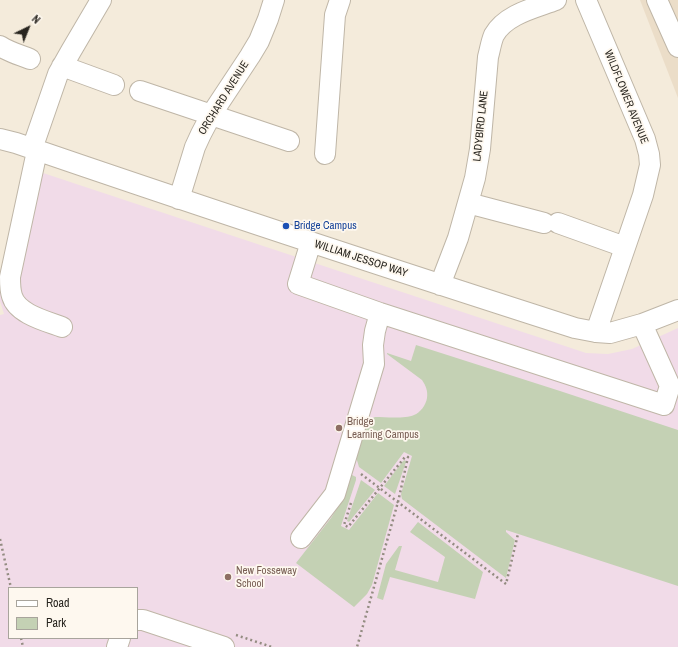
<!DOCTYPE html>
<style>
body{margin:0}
#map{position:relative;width:678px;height:647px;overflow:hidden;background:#f4ebdb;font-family:"Archivo Narrow",sans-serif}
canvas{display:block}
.legend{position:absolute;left:8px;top:587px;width:130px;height:52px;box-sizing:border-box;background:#fef8ef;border:1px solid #a8a49c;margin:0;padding:5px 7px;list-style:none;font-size:12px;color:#28251f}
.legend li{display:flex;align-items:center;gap:8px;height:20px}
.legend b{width:20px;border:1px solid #a8a49c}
.north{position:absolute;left:8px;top:8px;width:40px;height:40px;-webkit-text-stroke:3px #fef8ef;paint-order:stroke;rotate:43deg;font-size:11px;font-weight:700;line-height:16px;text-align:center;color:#28251f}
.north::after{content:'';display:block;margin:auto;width:14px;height:18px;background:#28251f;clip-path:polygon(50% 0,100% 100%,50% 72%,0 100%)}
</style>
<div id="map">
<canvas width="678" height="647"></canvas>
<ul class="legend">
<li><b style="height:5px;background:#fff"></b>Road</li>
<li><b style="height:11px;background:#c4d1b4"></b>Park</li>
</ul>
<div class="north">N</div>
</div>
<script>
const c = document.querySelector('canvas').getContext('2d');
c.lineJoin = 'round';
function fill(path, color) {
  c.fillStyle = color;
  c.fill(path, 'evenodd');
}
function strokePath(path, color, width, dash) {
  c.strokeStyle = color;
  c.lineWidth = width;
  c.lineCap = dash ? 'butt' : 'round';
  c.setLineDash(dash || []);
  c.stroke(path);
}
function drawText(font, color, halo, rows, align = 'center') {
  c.font = font + ' "Archivo Narrow",sans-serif';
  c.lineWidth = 3.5;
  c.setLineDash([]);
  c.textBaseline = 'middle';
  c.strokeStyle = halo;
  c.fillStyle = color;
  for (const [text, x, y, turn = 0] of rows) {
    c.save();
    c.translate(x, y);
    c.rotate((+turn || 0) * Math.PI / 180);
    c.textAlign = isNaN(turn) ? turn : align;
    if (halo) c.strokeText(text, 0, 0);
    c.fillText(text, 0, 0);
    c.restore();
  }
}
fill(new Path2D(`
 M640,0H678V98Z`), '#ebddc8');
fill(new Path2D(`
 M25,167L586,353L608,354L632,349L678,328V647H0V315L4,314L0,301V280ZM9,588H137V638H9Z`), '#f1dbe8');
fill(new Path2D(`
 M416,345L560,391L678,430V586L506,530V532L515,540L506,578L402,499L401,494L412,456L404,452L381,483L359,467L356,457L367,423L371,419L375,417C385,417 405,419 414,415C420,413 426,405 427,398C428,391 426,386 422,380L387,354V353L411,361Z
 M405,460L406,462L395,494L384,486L403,461Z
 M352,475L356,477V480L341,526L349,530L378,493L394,505L372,585L367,594L354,607L296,563L331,518L341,502L350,477Z
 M361,480L375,490L349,522L347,521Z
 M418,522L483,572L475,599L390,577L383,600L377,598L386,564L399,546H402L395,570L438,582L445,557L410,532Z`), '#c4d1b4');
const minor = new Path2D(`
 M586,0L645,139L649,154L650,165L643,195L596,332
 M657,0L678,47
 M0,46C9,52 20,55 30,59
 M62,66L114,85
 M140,91L289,141
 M0,139L16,143C202,207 388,268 575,328L596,332L610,333L642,324L678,310
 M32,149L58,74L71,51L101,0
 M37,151L10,277C10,283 10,290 12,296C17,314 46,321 62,327
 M325,154L335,15L340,0
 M179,199L195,147L201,134L211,115L250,56L259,41L268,19L274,0
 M468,203L544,223
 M558,223L625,247
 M311,242L298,284L380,313L664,405L670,386L642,324
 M440,285L458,238L475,178L480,149L488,57C490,50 491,42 494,35C506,14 535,8 556,0
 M301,538L335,494L374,364L373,345L375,331L380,313
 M137,620H143L224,647
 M117,647L120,638`);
strokePath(minor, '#bfb6a7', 22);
strokePath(new Path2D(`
 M361,474L506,584L518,534
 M351,503L344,525L348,527L405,457H408L398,502L357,647
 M0,539L11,588
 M236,635L272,647
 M21,638L23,647`), '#938c81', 2.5, [2, 3]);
strokePath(minor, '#fff', 20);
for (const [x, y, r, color] of [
 [286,226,4,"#1a4fb4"],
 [339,428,4,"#8d6e63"],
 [228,577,4,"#8d6e63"]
]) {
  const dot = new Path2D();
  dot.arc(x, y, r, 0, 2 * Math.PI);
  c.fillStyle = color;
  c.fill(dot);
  strokePath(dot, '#fef8ef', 1.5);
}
drawText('11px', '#28251f', '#fef8ef', [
 ["WILDFLOWER AVENUE",626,97,68],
 ["ORCHARD AVENUE",224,98,-58],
 ["LADYBIRD LANE",481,126,-84],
 ["WILLIAM JESSOP WAY",361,259,18]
]);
drawText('11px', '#164399', '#fef8ef', [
 ["Bridge Campus",294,226]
], 'left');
drawText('11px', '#785e54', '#fef8ef', [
 ["Bridge",347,422],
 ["Learning Campus",347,435],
 ["New Fosseway",236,571],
 ["School",236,584]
], 'left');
</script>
